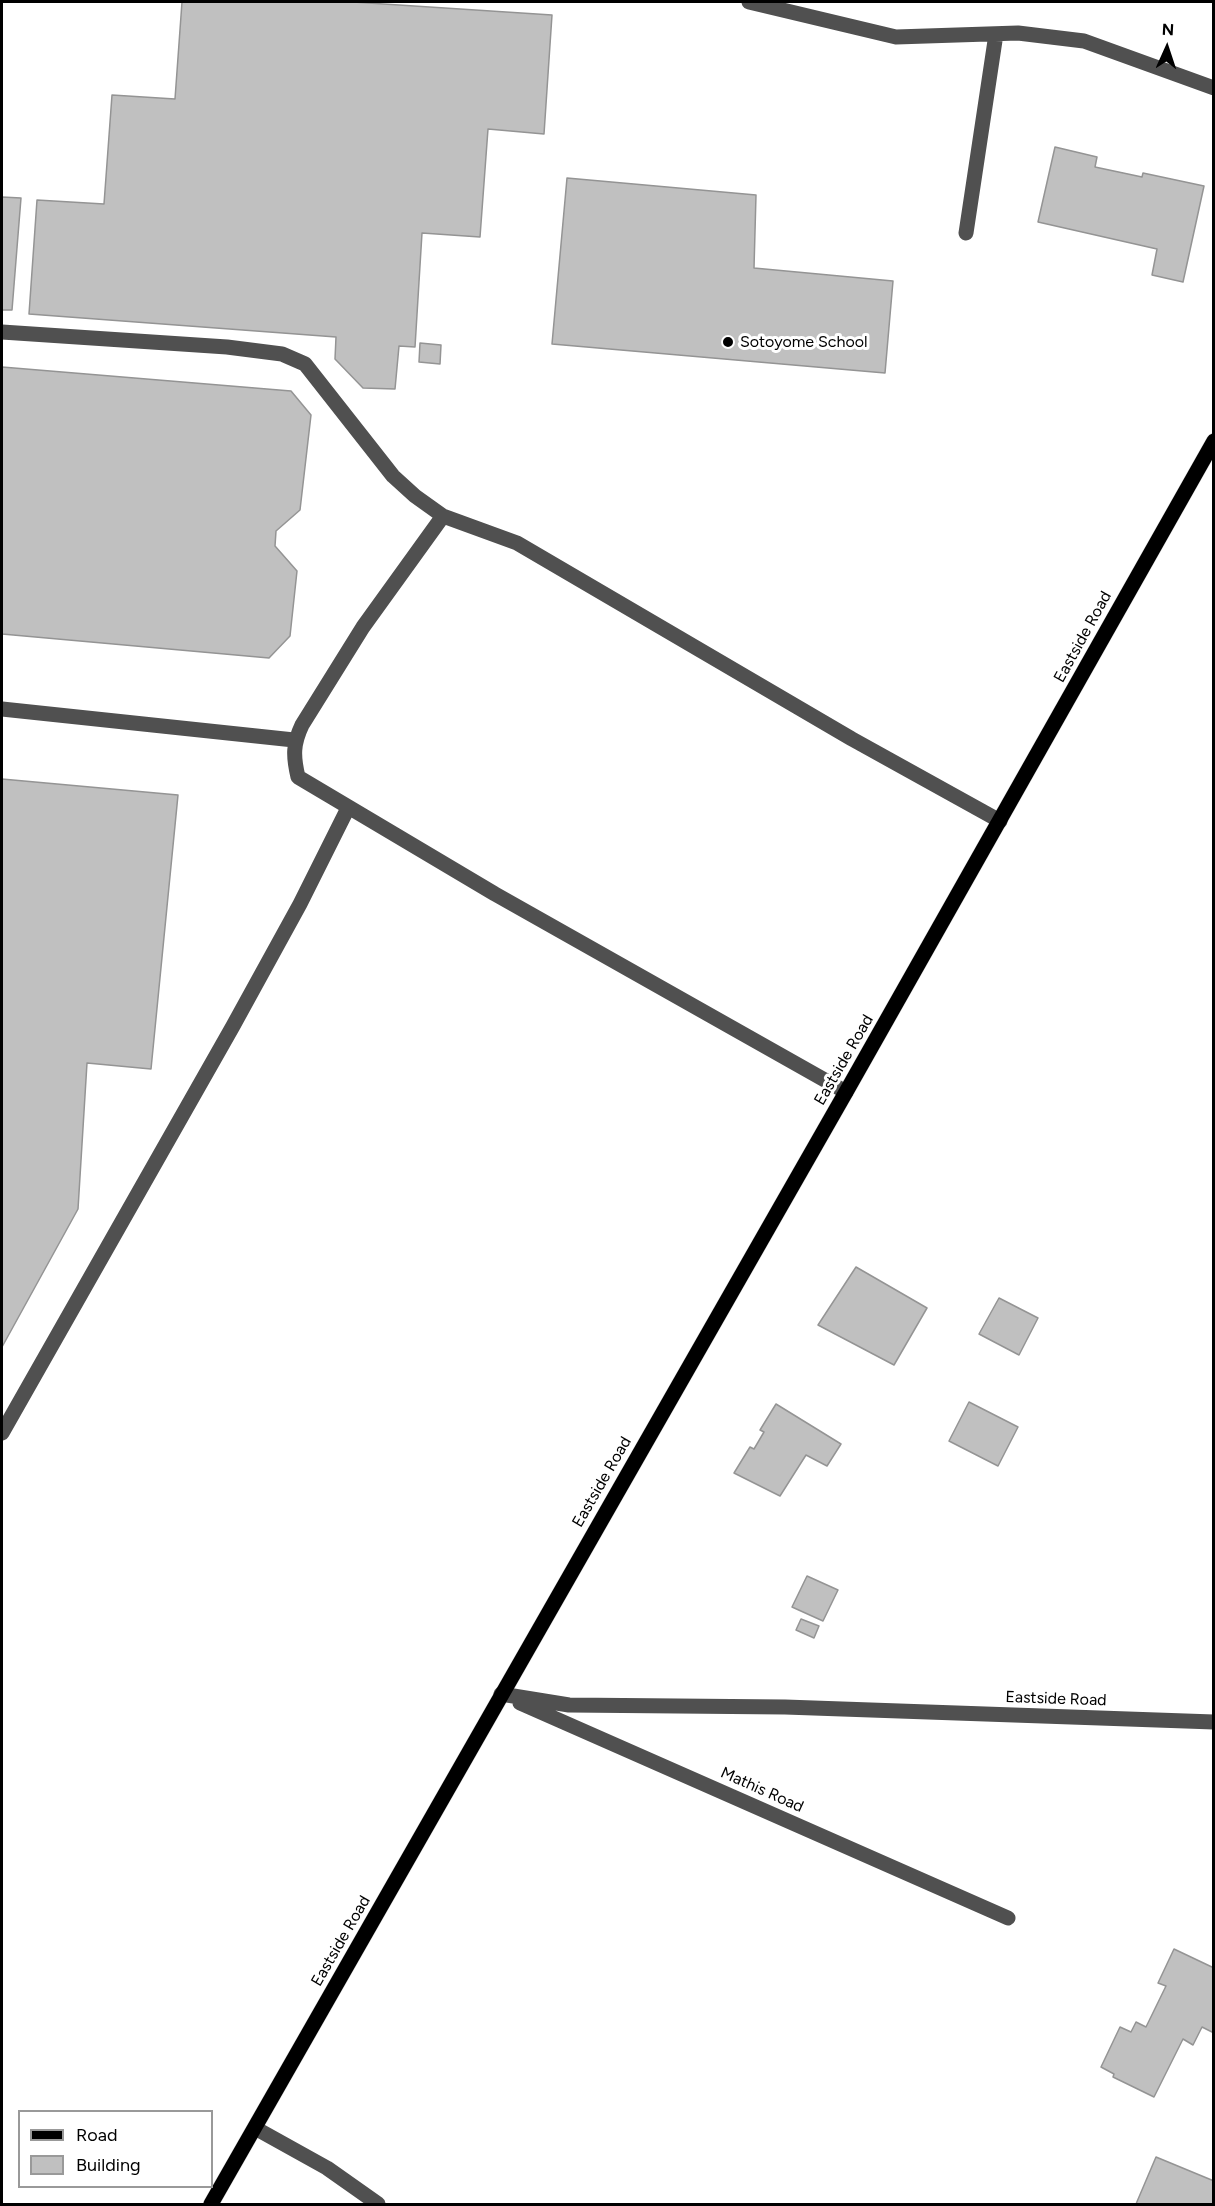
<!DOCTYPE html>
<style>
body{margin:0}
#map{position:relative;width:1215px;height:2206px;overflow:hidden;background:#fff;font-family:Figtree,sans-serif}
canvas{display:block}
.frame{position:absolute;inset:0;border:3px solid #000;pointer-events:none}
.legend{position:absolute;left:18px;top:2110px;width:195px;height:78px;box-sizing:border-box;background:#fff;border:2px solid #999;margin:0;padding:8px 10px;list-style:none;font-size:18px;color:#000}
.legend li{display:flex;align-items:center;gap:12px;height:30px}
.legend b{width:30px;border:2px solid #999}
.north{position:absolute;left:1137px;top:18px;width:60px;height:60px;-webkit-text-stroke:4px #fff;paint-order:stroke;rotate:3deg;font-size:16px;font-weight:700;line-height:24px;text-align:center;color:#000}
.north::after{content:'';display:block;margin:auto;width:21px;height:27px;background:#000;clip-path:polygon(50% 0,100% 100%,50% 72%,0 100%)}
</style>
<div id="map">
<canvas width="1215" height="2206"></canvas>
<div class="frame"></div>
<ul class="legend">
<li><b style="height:8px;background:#000"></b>Road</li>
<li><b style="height:16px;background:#c0c0c0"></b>Building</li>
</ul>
<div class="north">N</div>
</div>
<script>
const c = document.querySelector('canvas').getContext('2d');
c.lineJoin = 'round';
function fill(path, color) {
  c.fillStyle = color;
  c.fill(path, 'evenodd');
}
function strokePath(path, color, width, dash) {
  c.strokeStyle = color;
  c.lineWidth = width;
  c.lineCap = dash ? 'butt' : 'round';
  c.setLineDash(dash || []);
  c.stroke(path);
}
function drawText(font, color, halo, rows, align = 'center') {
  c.font = font + ' Figtree,sans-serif';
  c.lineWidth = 6;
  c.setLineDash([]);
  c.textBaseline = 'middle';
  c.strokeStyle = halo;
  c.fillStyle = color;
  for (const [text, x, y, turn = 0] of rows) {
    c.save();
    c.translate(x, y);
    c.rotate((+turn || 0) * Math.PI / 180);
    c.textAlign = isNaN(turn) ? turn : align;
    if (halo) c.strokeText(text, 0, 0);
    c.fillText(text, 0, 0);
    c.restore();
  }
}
const building = new Path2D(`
 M182,2H353L552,15L544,134L488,129L480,237L422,233L415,347L399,346L395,389L363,388L335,359L336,337L29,314L37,200L104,204L112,95L175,99Z
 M1055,147L1097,157L1095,167L1142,177L1143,173L1204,186L1183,282L1152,275L1157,249L1038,222Z
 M567,178L756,195L754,268L893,281L885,373L552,344Z
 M2,197L21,198L12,310H2Z
 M420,343L441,345L440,364L419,362Z
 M2,367L291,391L311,415L300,510L276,531L275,546L297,571L290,636L269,658L2,634Z
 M2,779L178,795L151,1069L87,1063L78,1209L2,1347Z
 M856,1267L927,1308L894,1365L818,1325Z
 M999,1298L1038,1318L1019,1355L979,1334Z
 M969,1402L1018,1427L998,1466L949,1441Z
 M776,1404L841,1444L827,1466L806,1455L780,1496L734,1473L750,1447L754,1449L764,1432L760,1430Z
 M807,1576L838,1590L823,1621L792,1607Z
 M801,1619L819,1626L814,1638L796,1630Z
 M1174,1949L1214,1968V2033L1202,2027L1193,2045L1183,2039L1154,2097L1113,2077L1114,2074L1101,2067L1120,2027L1131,2032L1136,2022L1146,2027L1166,1986L1158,1983Z
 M1156,2157L1214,2181V2204H1136Z`);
fill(building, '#c0c0c0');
strokePath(building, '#949494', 1.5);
const major = new Path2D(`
 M211,2204L846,1092L1214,441`);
strokePath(major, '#dbdbdb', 16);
strokePath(new Path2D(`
 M749,2L896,37L1018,33L1084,41L1214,88
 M966,233L996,34
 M2,332L227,347L282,354L305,364L393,476L415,496L443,516L517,543L852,739L1000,821
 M443,516L363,627L302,725C293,744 293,756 298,777L495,894L846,1092
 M2,709L294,740
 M2,1433L233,1026L300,904L348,808
 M501,1694L569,1705L785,1707L1214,1722
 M520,1703L1008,1918
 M255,2128L327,2168L378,2204`), '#505050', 15);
strokePath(major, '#000', 15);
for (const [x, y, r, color] of [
 [728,342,6,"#000"]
]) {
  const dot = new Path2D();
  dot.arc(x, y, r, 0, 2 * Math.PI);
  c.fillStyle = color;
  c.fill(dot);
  strokePath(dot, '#fff', 2);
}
drawText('16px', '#000', '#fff', [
 ["Sotoyome School",740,342]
], 'left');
drawText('16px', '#000', '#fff', [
 ["Eastside Road",1083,637,-61],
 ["Eastside Road",844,1060,-60],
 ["Eastside Road",602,1482,-60],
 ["Eastside Road",1056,1699,2],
 ["Mathis Road",762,1790,24],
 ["Eastside Road",341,1941,-60]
]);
</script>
